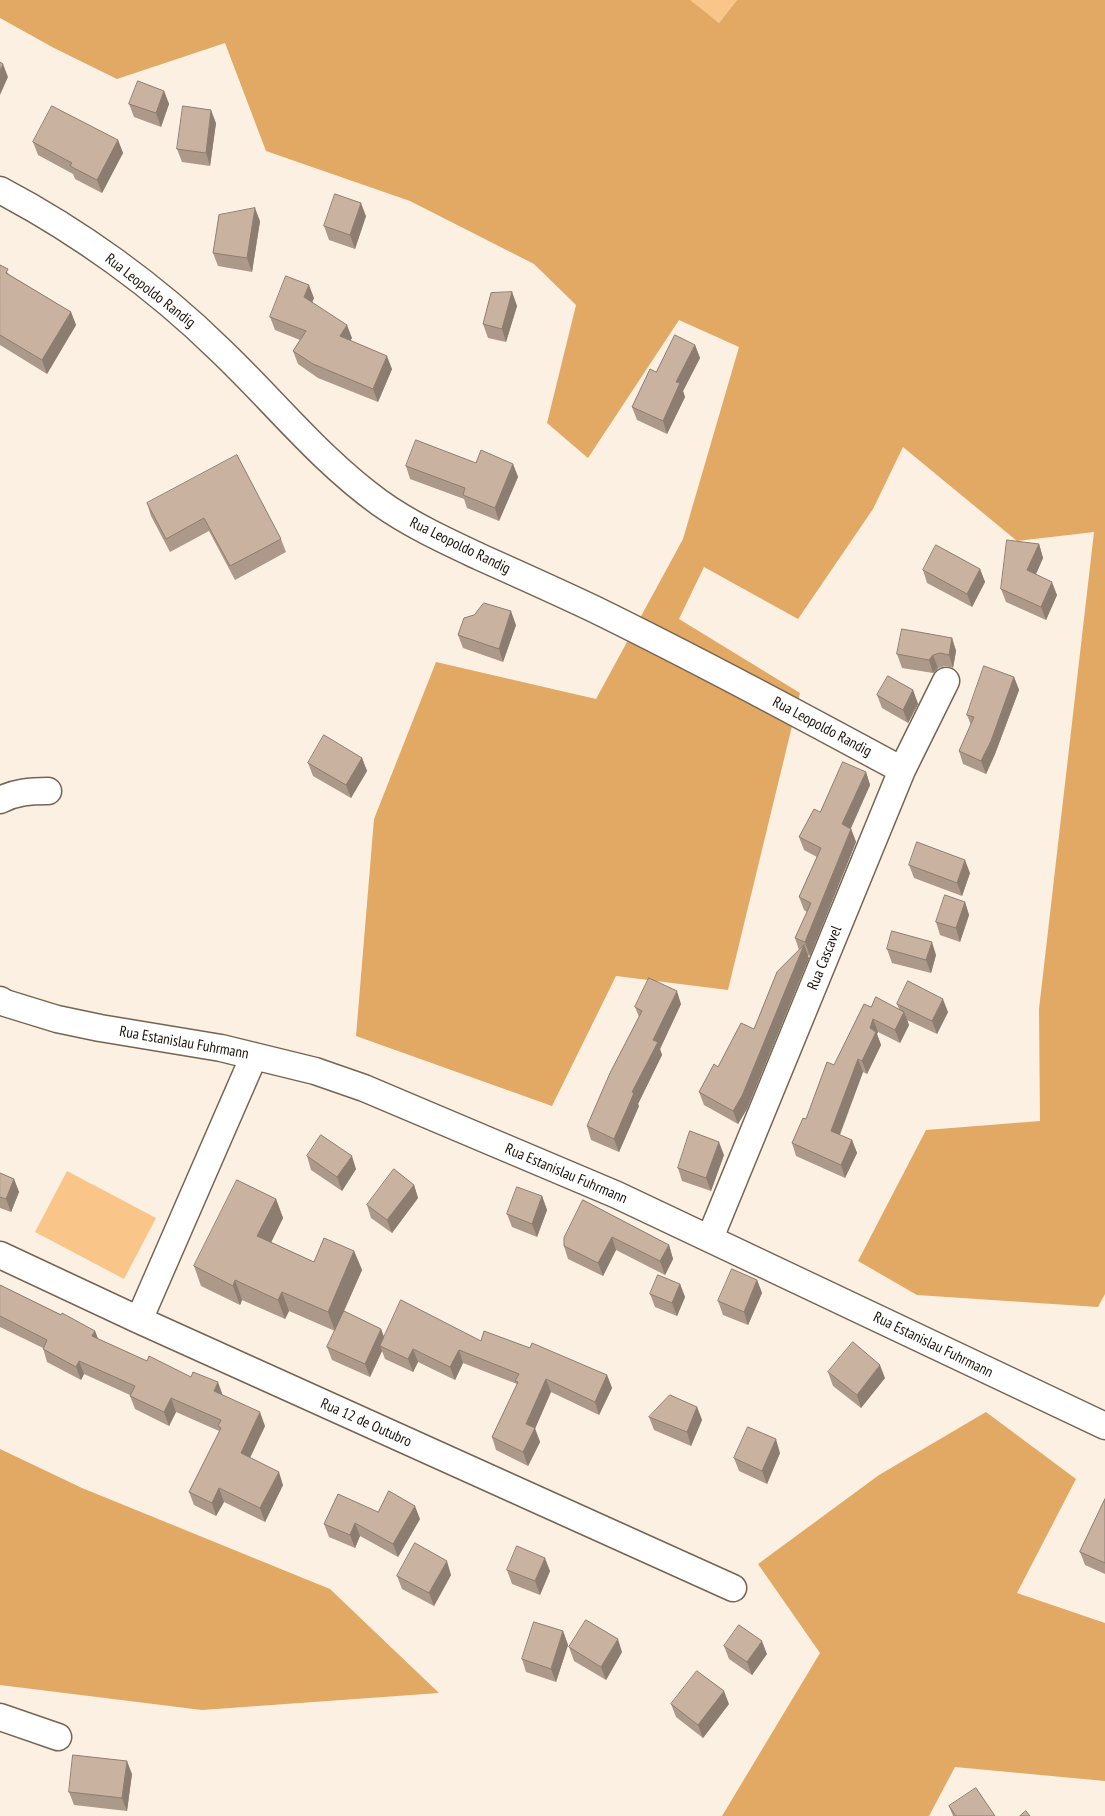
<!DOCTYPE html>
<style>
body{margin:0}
canvas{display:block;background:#fcf0e3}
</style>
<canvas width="1105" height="1816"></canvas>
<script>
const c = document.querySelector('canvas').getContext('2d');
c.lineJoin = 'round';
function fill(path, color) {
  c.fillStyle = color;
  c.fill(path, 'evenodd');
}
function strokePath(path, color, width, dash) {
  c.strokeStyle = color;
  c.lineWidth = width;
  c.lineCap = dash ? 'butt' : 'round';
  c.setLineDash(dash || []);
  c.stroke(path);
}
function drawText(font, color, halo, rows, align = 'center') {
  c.font = font + ' "PT Sans Narrow",sans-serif';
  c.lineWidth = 4;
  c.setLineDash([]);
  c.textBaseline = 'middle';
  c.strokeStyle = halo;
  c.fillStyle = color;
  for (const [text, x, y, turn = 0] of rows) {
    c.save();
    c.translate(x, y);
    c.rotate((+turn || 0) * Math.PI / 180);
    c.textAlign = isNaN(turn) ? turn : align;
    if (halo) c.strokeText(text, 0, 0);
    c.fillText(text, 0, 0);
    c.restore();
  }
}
fill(new Path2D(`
 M686,0H737L719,23Z
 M67,1171L156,1218L124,1279L35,1232Z`), '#f9c589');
fill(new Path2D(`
 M0,0H690L719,23L737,0H1105V1294L1098,1307L917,1295L858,1261L926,1130L1040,1121L1039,1009L1094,532L1017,541L903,447L873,509L798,619L704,567L679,619L800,693L728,990L616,976L552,1106L356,1036L374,819L436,662L596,699L683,539L739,347L679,320L588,458L547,423L576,305L534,264L410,201L266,151L225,43L117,79L54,48L0,18Z
 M986,1412L1076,1479L1017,1593L1105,1623V1781L955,1767L929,1816H722L820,1653L758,1564L879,1475Z
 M0,1449L82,1488L330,1589L439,1693L202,1710L0,1685Z`), '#e2a964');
const minor = new Path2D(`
 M0,190C78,231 156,287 219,349C273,400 319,459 380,503C411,525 446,541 480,557C518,574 556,591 594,609C698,660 800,715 902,770
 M0,800C16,792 30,791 48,791
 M0,1000L5,1003L57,1019L100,1028L221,1048L315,1071L364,1088L617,1195L1105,1426
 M710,1238L902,770L946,681
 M0,1255L139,1320L733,1588
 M139,1320L254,1056
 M0,1717L58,1737`);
strokePath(minor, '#766451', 29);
strokePath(minor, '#fff', 26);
fill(new Path2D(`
 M164,91L169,104L161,127L134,117L129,104Z
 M216,123L210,166L182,162L177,149Z
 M118,140L123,153L102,193L75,179L73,174L38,155L33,142Z
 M366,216L355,249L329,240L324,226Z
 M260,221L252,272L218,266L213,253Z
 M0,265L10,275L71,312L76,325L47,374L0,345Z
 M512,292L517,306L506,342L488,338L483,324Z
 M314,298L312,302L352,338L350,341L392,369L378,402L318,378L298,364L293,351L300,340L275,330L270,317Z
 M695,345L700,358L683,391L685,397L667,434L637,420L632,407L656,372Z
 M476,463L513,464L518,477L499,521L467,508L464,499L410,479L406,466Z
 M147,503L281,539L286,552L235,580L209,531L170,552L151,516Z
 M1039,544L1043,558L1036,574L1057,595L1046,620L1006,602L1001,589Z
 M980,569L985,582L972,607L927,583L923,570Z
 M516,625L503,662L463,648L458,635Z
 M952,638L956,651L953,668L945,666L938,668L933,673L902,668L897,654Z
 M1014,677L1019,690L995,754L986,774L963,764L959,751L971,725L967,715Z
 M913,690L918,704L908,723L882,708L877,695Z
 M362,758L367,771L351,798L313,776L308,763Z
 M866,772L870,785L851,828L856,842L810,956L807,955L809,958L747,1109L738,1124L704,1105L699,1092L718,1067L754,1029L799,950L795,938L807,912L804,910L799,897L817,857L804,850L799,837L820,812Z
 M909,865L970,873L962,896L914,878Z
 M965,902L969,915L960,942L940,935L936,922Z
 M887,949L936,955L931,973L892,963Z
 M681,1004L660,1049L662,1055L638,1104L639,1106L619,1152L591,1140L587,1126L639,1017L635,1007Z
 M897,1004L948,1012L937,1034L907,1020L909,1025L900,1043L878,1032L877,1034L881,1045L867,1074L863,1072L840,1135L852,1140L857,1153L845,1178L796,1156L792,1143L871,1007L899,1009Z
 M724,1155L711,1191L682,1181L678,1168Z
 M307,1156L356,1169L342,1191L311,1170Z
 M0,1173L14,1179L19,1192L11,1212L0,1208Z
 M414,1185L418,1198L392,1233L371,1218L367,1205Z
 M542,1196L547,1210L537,1237L512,1227L507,1214Z
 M276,1199L283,1218L271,1242L314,1262L354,1251L362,1270L344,1311L381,1329L384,1337L481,1341L530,1348L607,1375L612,1388L599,1415L551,1392L535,1428L540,1442L528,1466L496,1450L492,1437L517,1385V1384L463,1363L455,1380L418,1362L413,1372L385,1359L382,1351L370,1377L332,1360L327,1347L335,1331L289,1311L285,1319L242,1300L240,1305L201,1286L194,1266Z
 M583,1200L669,1245L673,1259L665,1275L616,1250L603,1276L568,1259L564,1246Z
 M757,1280L762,1293L748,1325L723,1315L718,1301Z
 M680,1284L685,1297L677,1316L655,1307L650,1294Z
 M0,1285L95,1331L98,1339L223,1395L265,1426L250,1458L283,1485L265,1522L224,1502L216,1516L194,1505L189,1492L220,1432L219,1431L176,1412L169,1426L135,1409L130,1396V1395L84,1374L81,1380L47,1362L43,1348L0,1327Z
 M828,1372L885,1378L861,1408L833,1386Z
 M697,1407L702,1420L691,1446L654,1430L649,1417Z
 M780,1453L767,1484L739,1471L734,1458Z
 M1105,1499V1574L1085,1565L1080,1552Z
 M378,1512L420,1519L398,1557L360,1536L355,1548L329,1537L324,1524Z
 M507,1570L550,1571L540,1595L512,1584Z
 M451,1575L434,1606L402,1589L397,1576Z
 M563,1631L568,1645L556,1682L526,1672L522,1659Z
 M724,1646L767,1654L752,1675L729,1659Z
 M569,1647L622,1652L606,1680L574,1661Z
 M671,1704H729L703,1738L676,1717Z
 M132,1774L127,1811L74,1805L69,1792Z
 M949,1806L995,1816H953Z`), '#ad998a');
fill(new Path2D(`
 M3,64L8,77L0,95V71Z
 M164,91L169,104L161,127L156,113Z
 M211,110L216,123L210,166L206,153Z
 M118,140L123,153L102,193L97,180Z
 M361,203L366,216L355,249L350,235Z
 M255,208L260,221L252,272L247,258Z
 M309,285L314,298L309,310L304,297Z
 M512,292L517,306L506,342L502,329Z
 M71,312L76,325L47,374L42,360Z
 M347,325L352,338L344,350L340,336Z
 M695,345L700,358L683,391L685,397L667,434L663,421L676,382Z
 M387,356L392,369L378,402L373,389Z
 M513,464L518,477L499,521L495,508Z
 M1039,544L1043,558L1032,583L1027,570Z
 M980,569L985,582L972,607L967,594Z
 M1052,582L1057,595L1046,620L1041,607Z
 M511,611L516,625L503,662L499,649Z
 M952,638L956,651L953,668L949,655Z
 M933,655L938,668L933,673L929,660Z
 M1014,677L1019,690L995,754L986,774L981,761Z
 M913,690L918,704L908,723L903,710Z
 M362,758L367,771L351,798L346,785Z
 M866,772L870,785L847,837L842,824Z
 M851,829L856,842L810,956L805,942Z
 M965,860L970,873L962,896L957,883Z
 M965,902L969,915L960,942L956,928Z
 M932,942L936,955L931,973L926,960Z
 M804,945L809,958L747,1109L738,1124L733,1111Z
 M677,991L681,1004L660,1049L662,1055L638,1104L639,1106L619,1152L614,1139L653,1040Z
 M943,999L948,1012L937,1034L932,1021Z
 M904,1012L909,1025L900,1043L895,1030Z
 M873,1019L878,1032L877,1034L881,1045L867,1074L862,1061L870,1028Z
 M858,1059L863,1072L836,1144L831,1131Z
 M852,1140L857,1153L845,1178L841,1165Z
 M719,1142L724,1155L711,1191L706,1178Z
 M352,1156L356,1169L342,1191L337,1177Z
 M14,1179L19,1192L11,1212L6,1199Z
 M414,1185L418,1198L392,1233L387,1220Z
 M542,1196L547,1210L537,1237L532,1224Z
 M276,1199L283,1218L265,1255L257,1236Z
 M612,1237L616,1250L603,1276L598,1263Z
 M669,1245L673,1259L665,1275L660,1261Z
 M354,1251L362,1270L335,1331L328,1312Z
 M235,1280L242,1300L240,1305L233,1286Z
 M757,1280L762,1293L748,1325L744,1312Z
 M680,1284L685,1297L677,1316L672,1303Z
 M282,1292L289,1311L285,1319L278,1300Z
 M381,1329L386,1342L380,1346L382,1351L370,1377L365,1364Z
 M95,1331L100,1344L92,1336Z
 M413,1349L418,1362L413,1372L408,1359Z
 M459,1350L463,1363L455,1380L450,1367Z
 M79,1361L84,1374L81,1380L76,1367Z
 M880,1365L885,1378L861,1408L857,1395Z
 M607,1375L612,1388L599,1415L595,1402Z
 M546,1379L551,1392L535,1429L540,1442L528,1466L523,1452L526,1424Z
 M218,1382L223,1396L214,1391Z
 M171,1398L176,1412L169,1426L164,1412Z
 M697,1407L702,1420L691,1446L687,1432Z
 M260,1412L265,1426L246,1466L241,1453Z
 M776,1439L780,1453L767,1484L762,1471Z
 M279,1472L283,1485L265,1522L260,1508Z
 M219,1488L224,1502L216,1516L212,1503Z
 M415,1506L420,1519L398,1557L393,1544Z
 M355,1523L360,1536L355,1548L350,1535Z
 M545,1558L550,1571L540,1595L535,1581Z
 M447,1561L451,1575L434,1606L429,1593Z
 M563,1631L568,1645L556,1682L551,1669Z
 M618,1639L622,1652L606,1680L601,1667Z
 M762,1641L767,1654L752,1675L747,1662Z
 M724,1691L729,1704L703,1738L698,1725Z
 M127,1761L132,1774L127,1811L122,1798Z`), '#8d7d70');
const building = new Path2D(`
 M0,62L3,64L0,71Z
 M138,81L164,91L156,113L129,104Z
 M52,106L118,140L97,180L70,166L72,163L33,142Z
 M183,106L211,110L206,153L177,149Z
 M335,194L361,203L350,235L324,226Z
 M255,208L247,258L213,253L219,215Z
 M0,265L8,269L6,273L71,312L42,360L0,335Z
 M286,276L309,285L304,297L347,325L340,336L387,356L373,389L313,364L293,351L306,331L270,317Z
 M512,292L502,329L483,324L491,293Z
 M675,335L695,345L676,382L680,383L663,421L632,407L650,369L656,372Z
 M416,440L476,463L481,450L513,464L495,508L463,495L465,488L406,466Z
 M237,455L281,539L230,566L204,518L166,539L147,503Z
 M1007,540L1039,544L1027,570L1052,582L1041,607L1001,589Z
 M936,545L980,569L967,594L923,570Z
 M484,603L511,611L499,649L458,635L464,618L474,615Z
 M902,629L952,638L949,655L940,653L933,655L929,660L897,654Z
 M984,666L1014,677L991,741L981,761L959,751L974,717L967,715Z
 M888,676L913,690L903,710L877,695Z
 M324,735L362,758L346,785L308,763Z
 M843,762L866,772L842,824L851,829L805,942L795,938L811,903L799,897L821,848L799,837L814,809L820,812Z
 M917,842L965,860L957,883L909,865Z
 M945,895L965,902L956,928L936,922Z
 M892,931L932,942L926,960L887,949Z
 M804,945L742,1096L733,1111L699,1092L714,1064L718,1067L741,1023L754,1029L777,972Z
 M649,978L677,991L653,1040L658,1042L632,1092L634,1093L614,1139L587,1126L610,1073L642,1011L635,1007Z
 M908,981L943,999L932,1021L897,1004Z
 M876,997L904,1012L895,1030L873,1019L870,1028L876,1032L862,1061L858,1059L831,1131L852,1140L841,1165L792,1143L803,1118L806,1119L827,1062L834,1065L864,1004L871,1007Z
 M690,1131L719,1142L706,1178L678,1168Z
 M321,1135L352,1156L337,1177L307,1156Z
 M394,1169L414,1185L387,1220L367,1205Z
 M0,1173L14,1179L6,1199L0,1197Z
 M237,1180L276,1199L257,1236L314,1262L324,1238L354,1251L328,1312L282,1292L278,1300L235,1280L233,1286L194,1266Z
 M517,1187L542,1196L532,1224L507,1214Z
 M583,1200L669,1245L660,1261L612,1237L598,1263L564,1246V1238Z
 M732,1269L757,1280L744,1312L718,1301Z
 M658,1275L680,1284L672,1303L650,1294Z
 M0,1285L61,1315L62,1313L95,1331L92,1336L147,1361L149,1356L191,1377L193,1372L218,1382L214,1391L260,1412L241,1453L279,1472L260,1508L219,1488L212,1503L189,1492L221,1428L218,1426L221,1420L171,1398L164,1412L130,1396L135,1386L79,1361L76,1367L43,1349L47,1340L0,1316Z
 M401,1300L481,1341L484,1331L530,1348L532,1343L607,1375L595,1402L546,1379L526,1424L535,1428L523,1452L492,1437L518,1382L515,1381L519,1374L459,1350L450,1367L413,1349L408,1359L380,1346Z
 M344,1311L381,1329L365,1364L327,1347Z
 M853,1342L880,1365L857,1395L828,1372Z
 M670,1395L697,1407L687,1432L649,1417Z
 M748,1427L776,1439L762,1471L734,1458Z
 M389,1491L415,1506L393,1544L355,1523L350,1535L324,1524L338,1494L378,1512Z
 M1105,1499V1563L1080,1552Z
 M415,1543L447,1561L429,1593L397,1576Z
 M517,1546L545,1558L535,1581L507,1570Z
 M586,1620L618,1639L601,1667L569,1647Z
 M534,1622L563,1631L551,1669L522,1659Z
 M739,1625L762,1641L747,1662L724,1646Z
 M697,1671L724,1691L698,1725L671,1704Z
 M73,1755L127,1761L122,1798L69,1792Z
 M976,1788L995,1816H956L949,1806Z
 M1026,1811L1030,1816H1020Z`);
fill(building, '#c9b2a0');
strokePath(building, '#8d7d70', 1);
drawText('15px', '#19120a', '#fff', [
 ["Rua Leopoldo Randig",150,291,38],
 ["Rua Leopoldo Randig",460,546,26],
 ["Rua Leopoldo Randig",822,727,28],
 ["Rua Cascavel",825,958,-68],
 ["Rua Estanislau Fuhrmann",184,1043,10],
 ["Rua Estanislau Fuhrmann",566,1174,23],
 ["Rua Estanislau Fuhrmann",933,1345,26],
 ["Rua 12 de Outubro",366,1423,24]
]);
</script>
